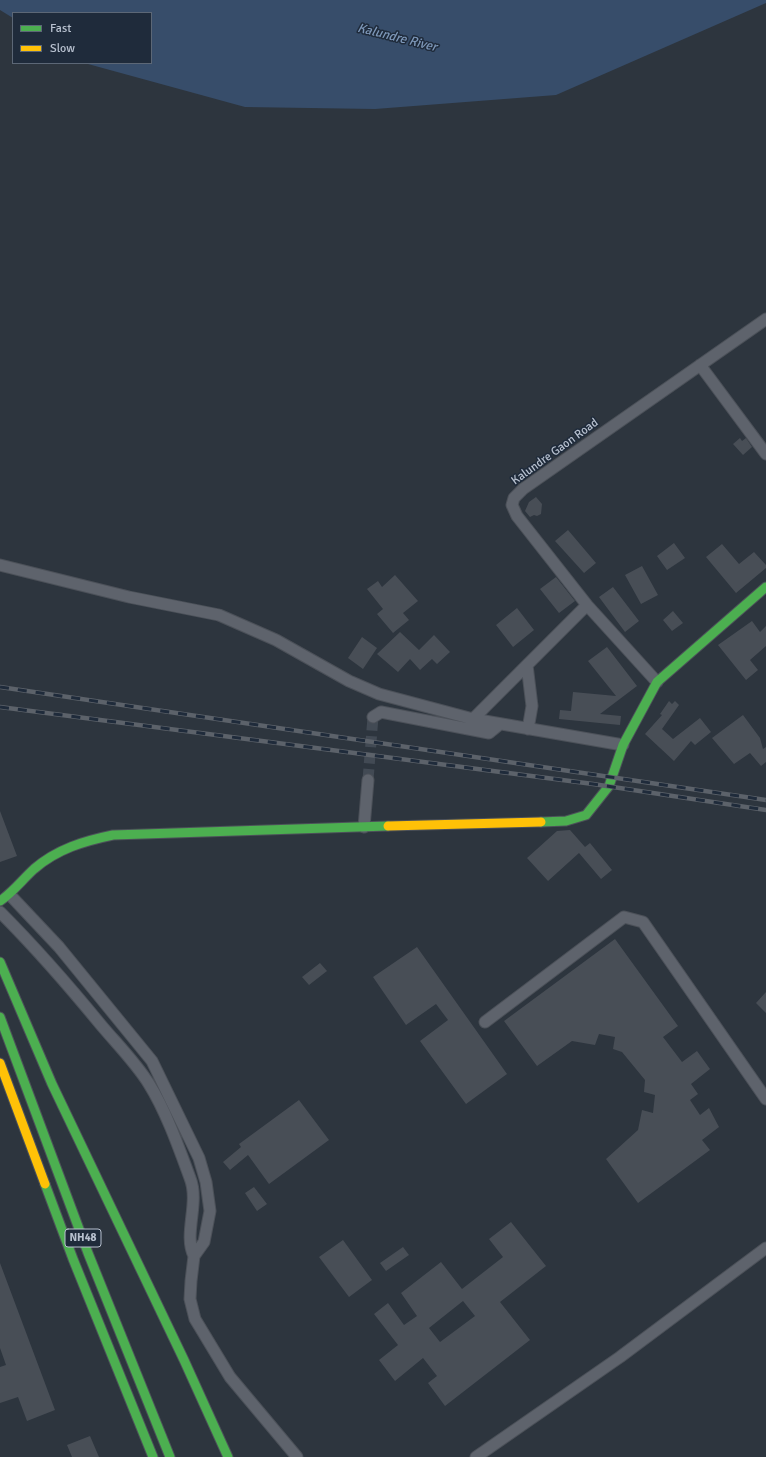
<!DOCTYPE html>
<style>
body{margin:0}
#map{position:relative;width:766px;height:1457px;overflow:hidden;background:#2d353e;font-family:Signika,sans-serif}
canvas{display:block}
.legend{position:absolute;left:12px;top:12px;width:140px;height:52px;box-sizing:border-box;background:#1f2b3b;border:1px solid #5c6776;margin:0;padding:5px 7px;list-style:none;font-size:12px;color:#b8c1cf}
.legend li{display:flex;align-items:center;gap:8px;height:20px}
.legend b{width:20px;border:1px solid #5c6776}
</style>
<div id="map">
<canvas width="766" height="1457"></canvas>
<ul class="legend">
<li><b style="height:5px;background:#4caf50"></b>Fast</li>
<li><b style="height:5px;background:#ffc107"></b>Slow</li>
</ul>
</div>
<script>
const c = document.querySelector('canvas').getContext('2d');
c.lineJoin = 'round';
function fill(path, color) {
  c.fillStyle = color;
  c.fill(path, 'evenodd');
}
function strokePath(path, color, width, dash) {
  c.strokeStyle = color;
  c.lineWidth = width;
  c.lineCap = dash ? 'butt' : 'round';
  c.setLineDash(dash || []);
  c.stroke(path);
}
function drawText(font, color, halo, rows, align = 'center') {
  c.font = font + ' Signika,sans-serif';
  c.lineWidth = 3;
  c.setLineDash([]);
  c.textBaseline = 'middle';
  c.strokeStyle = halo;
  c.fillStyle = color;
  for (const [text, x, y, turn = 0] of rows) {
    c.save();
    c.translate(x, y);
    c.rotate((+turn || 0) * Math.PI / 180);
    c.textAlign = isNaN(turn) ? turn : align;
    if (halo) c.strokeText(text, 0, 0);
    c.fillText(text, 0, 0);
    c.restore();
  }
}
fill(new Path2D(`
 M0,0H766V3L556,95L375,109L245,107L88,64L86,63H151V13H13V18L0,10Z`), '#374d6a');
fill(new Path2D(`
 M740,438L742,441L746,438L752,447L743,455L733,444Z
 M536,497L542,504L541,514L537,516L534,515L530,517L525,511L529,502Z
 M568,530L596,563L584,573L555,541Z
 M674,543L685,558L667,570L657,556Z
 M722,544L739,564L754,552L766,565V568L736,593L706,557Z
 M642,566L658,595L641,604L625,575Z
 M395,575L418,601L403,613L409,620L393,633L377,614L383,609L367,589L378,581L382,587Z
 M556,577L575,601L559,613L540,589Z
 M613,587L639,621L625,632L599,597Z
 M517,608L534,630L513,647L496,625Z
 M673,611L683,623L672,631L663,620Z
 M752,621L760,632L766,626V646L750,660L758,670L746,680L718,645Z
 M400,632L419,650L434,635L450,652L437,664L432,659L420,670L410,659L398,672L377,654Z
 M362,637L377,648L363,669L348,658Z
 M607,647L637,686L600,714L621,716L620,725L559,719L560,710L571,711L573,692L616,696L588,661Z
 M669,701L672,704L675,701L679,705L662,729L673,739L700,718L711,732L695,745L691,741L674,761L645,734L662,715L660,714Z
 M743,715L760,738L763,749L766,747V762L761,766L750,753L734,764L712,738Z
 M0,811L17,856L0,862Z
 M570,830L585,847L590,843L612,870L601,879L579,853L548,881L527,858L557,831Z
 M615,939L678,1026L663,1037L682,1062L697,1051L710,1069L691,1084L698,1094L690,1100L700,1115L709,1108L719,1127L702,1140L710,1150L638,1203L606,1159L638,1130L642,1110L653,1113L655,1095L644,1092L645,1080L622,1052L613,1049L615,1037L599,1034L595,1045L572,1041L537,1066L504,1021Z
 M417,947L507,1074L466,1104L420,1041L448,1020L436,1004L406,1025L373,977Z
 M320,963L327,971L309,985L302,977Z
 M766,992V1013L756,1003Z
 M299,1100L329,1140L269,1184L248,1155L230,1170L223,1162L241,1147L239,1144Z
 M254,1187L267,1204L257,1211L245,1193Z
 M511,1222L546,1266L500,1302L530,1340L445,1406L428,1383L437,1376L423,1358L395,1381L379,1360L398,1345L374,1314L388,1303L404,1325L417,1316L401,1293L441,1262L462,1289L503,1257L489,1239ZM463,1301L475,1316L440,1342L429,1328Z
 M343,1240L372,1280L349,1297L319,1257Z
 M403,1247L409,1255L386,1271L380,1263Z
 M0,1263L55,1410L27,1421L18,1397L0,1403V1367L6,1365L0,1348Z
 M90,1436L99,1457H72L67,1445Z`), '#484e56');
strokePath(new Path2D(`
 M368,780L373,717`), '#424a54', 11, [11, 5.5]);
const street = new Path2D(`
 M700,365L766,454
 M0,565L129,597L219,615L276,640L349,681L379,694L473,719L623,745
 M527,665L532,706L528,729
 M657,682L587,605L517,516L512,505L514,498L523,489L766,319
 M373,717L381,712L489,733L500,724
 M473,719L587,605
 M364,827L368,780
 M10,895L59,947L152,1061L199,1158L206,1182L210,1211L204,1242L194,1256L191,1281L190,1299L195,1319L230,1377L297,1457
 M0,912C36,948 69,986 101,1025C117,1044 136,1063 149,1084C166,1111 179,1148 190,1178C200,1203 183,1234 194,1256
 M485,1022L624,917L643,922L766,1099
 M476,1457L620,1357L766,1248`);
const fast = new Path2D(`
 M541,822L566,821L586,815L609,786L623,745L657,682L766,587
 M0,901C13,892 22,880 34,869C57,849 84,841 113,835L388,826
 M0,962L52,1084L184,1360L228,1457
 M0,1017L88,1253L170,1457
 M45,1184L73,1259L153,1457`);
const slow = new Path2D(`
 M388,826L541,822
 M0,1063L45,1184`);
strokePath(street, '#4c5159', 13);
strokePath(fast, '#4c5159', 11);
strokePath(slow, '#4c5159', 11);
strokePath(street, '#5e636c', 11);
strokePath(fast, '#4caf50', 9);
strokePath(slow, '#ffc107', 9);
const rail = new Path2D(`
 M0,687L766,800
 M0,707L593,784L766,810`);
strokePath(rail, '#5c626a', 4.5);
strokePath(rail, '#1f2b3b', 3, [9]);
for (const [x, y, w] of [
 [83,1238,36]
]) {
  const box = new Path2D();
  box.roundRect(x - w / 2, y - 9, w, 18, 3);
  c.fillStyle = '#1f2b3b';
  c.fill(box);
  strokePath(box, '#b8c1cf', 1);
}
drawText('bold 11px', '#b8c1cf', null, [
 ["NH48",83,1238]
]);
drawText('12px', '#b8c1cf', '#1f2b3b', [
 ["Kalundre Gaon Road",555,452,-36]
]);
drawText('italic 13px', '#7d97b8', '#1f2b3b', [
 ["Kalundre River",397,38,14]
]);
</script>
